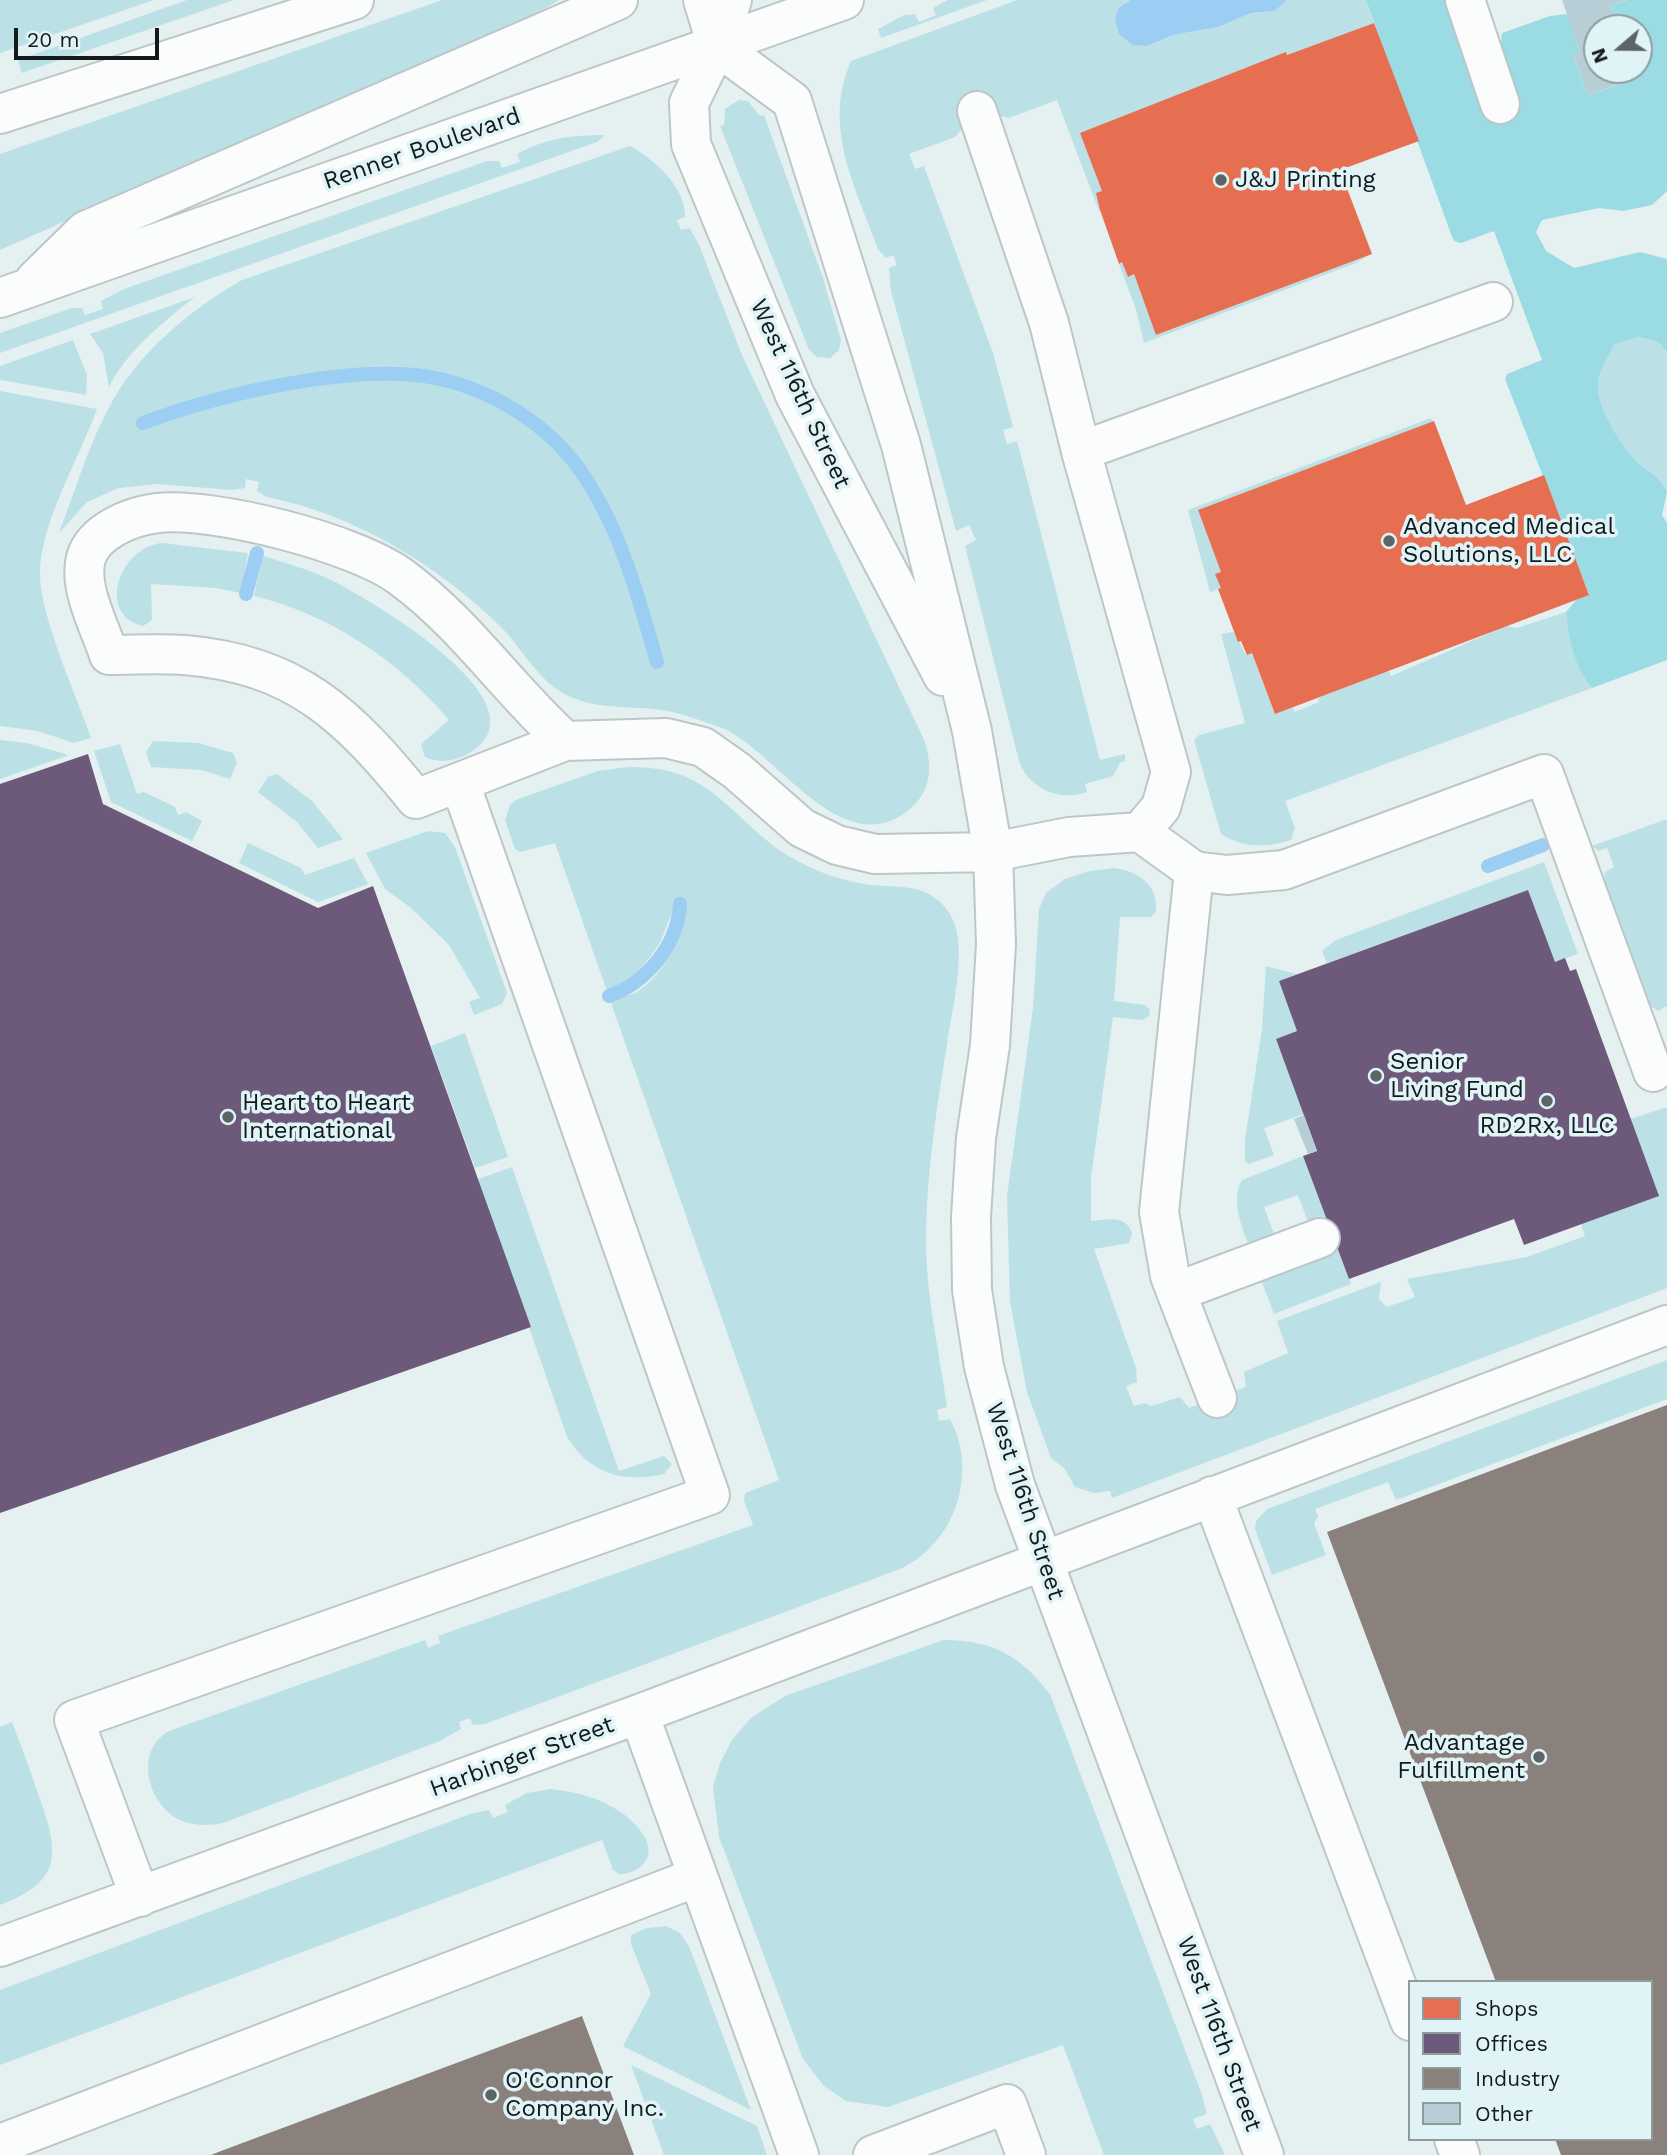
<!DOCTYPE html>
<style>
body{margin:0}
#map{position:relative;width:1667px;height:2155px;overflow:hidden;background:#e5f0f1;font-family:"Work Sans",sans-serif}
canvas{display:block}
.legend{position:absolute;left:1408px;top:1980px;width:245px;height:161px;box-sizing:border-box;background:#e0f3f6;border:2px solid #8e9c9e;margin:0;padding:9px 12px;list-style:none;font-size:21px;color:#131a1b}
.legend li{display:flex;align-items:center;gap:14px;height:35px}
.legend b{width:35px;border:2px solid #8e9c9e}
.north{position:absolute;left:1583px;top:14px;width:70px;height:70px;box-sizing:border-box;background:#e0f3f6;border:2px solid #8e9c9e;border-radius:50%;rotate:250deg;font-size:19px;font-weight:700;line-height:28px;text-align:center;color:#131a1b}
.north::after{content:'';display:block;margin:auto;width:24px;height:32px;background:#5c6566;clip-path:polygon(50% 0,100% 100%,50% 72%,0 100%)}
.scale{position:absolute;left:14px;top:28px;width:145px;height:32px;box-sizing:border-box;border:4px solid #131a1b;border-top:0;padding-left:9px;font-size:21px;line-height:24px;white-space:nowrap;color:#131a1b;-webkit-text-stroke:5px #e0f3f6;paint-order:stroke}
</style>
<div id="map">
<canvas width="1667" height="2155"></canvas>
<ul class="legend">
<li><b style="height:19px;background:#e76f51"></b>Shops</li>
<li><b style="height:19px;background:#6d597a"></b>Offices</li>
<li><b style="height:19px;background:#8a817c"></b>Industry</li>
<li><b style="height:19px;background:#b8ced6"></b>Other</li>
</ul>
<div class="north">N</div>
<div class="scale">20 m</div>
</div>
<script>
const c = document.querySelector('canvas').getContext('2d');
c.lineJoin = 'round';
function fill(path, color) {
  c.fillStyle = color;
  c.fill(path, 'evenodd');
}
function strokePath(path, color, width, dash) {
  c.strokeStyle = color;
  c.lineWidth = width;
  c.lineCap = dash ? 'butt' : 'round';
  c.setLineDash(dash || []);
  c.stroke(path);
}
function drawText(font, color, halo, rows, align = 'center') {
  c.font = font + ' "Work Sans",sans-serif';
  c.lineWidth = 7;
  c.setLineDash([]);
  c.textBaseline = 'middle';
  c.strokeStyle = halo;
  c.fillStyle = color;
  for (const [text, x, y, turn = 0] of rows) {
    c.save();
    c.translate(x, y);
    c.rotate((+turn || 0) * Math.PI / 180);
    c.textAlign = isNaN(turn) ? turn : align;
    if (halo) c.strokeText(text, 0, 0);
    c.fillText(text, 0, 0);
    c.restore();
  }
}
fill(new Path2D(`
 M0,0H154L0,53Z
 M187,0H234L22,73L18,60Z
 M442,0H559L543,10L0,250V154Z
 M948,0H987L881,38L878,29L904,15L915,14L919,22L936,15L933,8Z
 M1017,0H1130L1126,2L1147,46L1173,35L1218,27L1251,13L1275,11L1287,0H1366L1374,23L1287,55L1286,53L1081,133L1102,191V210L1099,211L1057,100L1009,118L977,111L955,137L909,154L915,169L924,166L993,353L1013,427L1003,430L1007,444L1017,441L1100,760L1125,754V761L1120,763L1113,776L1085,784L1087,792C1060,802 1029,789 1019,761L965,546L976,540L969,525L956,531L891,291L889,268L897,265L893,255L886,258L878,249C855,185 822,128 851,61Z
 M739,100L748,101L760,116L764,115L823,278L841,340L839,350L830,358L817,357L809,350L720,126L724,125L725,109Z
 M605,135L597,142L0,353V333L72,308H82L85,315L103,309L101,301L124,289L487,161H499L502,168L520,162L517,154C546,138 572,135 605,135Z
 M630,146C655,160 685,186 685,217L677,220L681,230L690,228L699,245L742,355L925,742C932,767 932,790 910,809C843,866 776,750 722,728C702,721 682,713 661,710C625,705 590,711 558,690C535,674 520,647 501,627C437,565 356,515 267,497L257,491L259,482L246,479L245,488L232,490L157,484L119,488L87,502L59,533C77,486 92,433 119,390C149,344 195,307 242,280Z
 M1369,255L1356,263L1144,343L1136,309L1119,264L1122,262L1128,276L1134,274L1157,335Z
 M195,297C164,321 126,352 109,387L103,353L90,334Z
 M1638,337L1657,341L1667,352V492C1654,469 1652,476 1637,462C1622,447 1596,406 1598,384C1599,369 1608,357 1615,344Z
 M73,340L87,375L86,395L0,380V366Z
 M0,391L97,409C80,457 39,525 40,575C40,616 77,697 91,738L74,743L38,731L0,726Z
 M1431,418L1433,422L1198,510L1221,572V588L1210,592L1188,510Z
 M162,543L248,553L241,593L216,588L151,584L152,620L143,626C96,615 119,547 162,543Z
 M263,556C286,563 308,569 329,579C368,598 550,704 471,752C456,761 441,764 425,757L421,744L449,720C398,660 331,615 254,596Z
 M1566,612C1569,639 1575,667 1592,688L1285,801L1295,828L1291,840C1266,848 1243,848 1221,834L1194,740L1199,735L1245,723L1221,634L1234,632L1246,655L1252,653L1275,714L1292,707L1295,712L1319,702L1318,698L1388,670L1391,676L1506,626L1517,628Z
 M0,740L27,743L69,755L0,779Z
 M153,741L198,743L233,753L237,763L230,779L201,770L151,767L146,752Z
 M120,744L137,794L144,792L175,807L178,815L186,812L202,821L192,841L111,802L94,751Z
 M628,767C716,765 730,822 794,859C815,871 840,880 864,884C893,889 921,881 943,905C950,912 955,923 957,933C963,968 952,1009 947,1044C937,1107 927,1169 926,1233C925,1292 939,1349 947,1407L937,1410L939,1421L950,1419C979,1472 955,1544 900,1569L485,1724L473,1725L470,1718L459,1722L461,1729L440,1741L223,1823C209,1826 193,1826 180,1820C148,1805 133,1751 169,1731L425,1640L428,1648L440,1643L438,1636L753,1525L744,1500L745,1493L779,1480L610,1000C619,997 630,996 637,992C660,978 683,938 686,912L683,905C669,909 667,929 660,942C647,964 631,983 607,991L555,843L520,852L515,849L505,820L510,805L518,799L598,771Z
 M277,774L312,801L343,839L318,848L297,822L258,792L268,777Z
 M1667,819V1009L1666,1006L1658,1011L1649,1005L1604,882L1605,872L1614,867L1607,848L1599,851L1592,846Z
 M428,831L445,833L455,847L507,993L502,1004L474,1015L469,1002L480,998L449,945L410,907L385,889L366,853Z
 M248,843L301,868L305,875L354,858L368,884L318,902L239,863Z
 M1544,862L1578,954L1555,962L1528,890L1327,963L1322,951L1336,940Z
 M1114,868C1138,871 1159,885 1156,912L1151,917H1120L1114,1001L1145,1005L1150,1009L1149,1016L1142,1020L1113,1017L1091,1178V1221C1108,1220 1125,1214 1132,1233L1129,1243L1094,1249L1136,1368L1137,1382L1126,1386L1134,1406L1145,1403L1151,1406L1180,1397L1189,1408L1246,1387L1244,1372L1288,1353L1277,1321L1381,1282L1379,1299L1387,1307L1415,1297L1407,1279L1527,1257L1585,1236L1581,1224L1630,1119L1667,1107V1288L1112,1498L1110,1491L1094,1493L1075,1487L1064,1468L1051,1458L1027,1392L1010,1302L1007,1196L1033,1008L1039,909L1046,893L1065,879L1090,871Z
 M1266,966L1297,974L1279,981L1297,1031L1276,1039L1304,1114L1264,1128L1274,1155L1249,1164L1245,1161V1140L1262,1029Z
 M465,1033L508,1157L475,1168L431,1046Z
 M1303,1156L1351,1284L1274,1314L1260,1277L1308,1222L1298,1195L1264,1207L1274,1234L1249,1245C1241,1227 1231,1197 1242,1180Z
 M512,1167L619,1471L664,1456L672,1464L664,1474C623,1483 590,1474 567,1437L478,1179Z
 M1667,1360V1399L1396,1500L1388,1482L1315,1509L1318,1516L1314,1523L1326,1555L1272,1575L1255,1529L1256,1521L1267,1509Z
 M944,1640C995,1641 1019,1655 1050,1694L1202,2095L1207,2114L1193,2119L1197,2129L1210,2124L1225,2155H1104L1063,2045L888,2107L846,2101L824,2086L803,2059L719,1837L713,1787L720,1763L732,1740L751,1718L785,1696Z
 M12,1722C22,1748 31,1773 40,1799C60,1855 61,1882 0,1905V1727Z
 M551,1789C576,1792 598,1797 619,1811C636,1822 664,1850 639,1868C633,1872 626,1874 619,1874L613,1870L602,1840L0,2065V1990L470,1814L489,1810L493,1818L508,1812L505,1805L527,1793Z
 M666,1926L680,1933L689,1946L751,2110L623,2046L651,1994L631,1944V1935L647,1928Z
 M631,2065L757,2126L767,2155H664Z`), '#bbe1e6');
fill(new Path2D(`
 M1366,0H1450L1500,59L1502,33L1550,16L1567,14L1580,52L1573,55L1588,95L1635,79L1633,70H1639V28H1618L1610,6L1627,0H1667V191L1652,205L1623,211L1599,208L1542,220L1536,232L1546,251L1574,268L1640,252L1667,259V352L1657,341L1638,337L1615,344C1608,357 1599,369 1598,384C1596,406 1622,447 1637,462C1652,476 1654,469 1667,492L1662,515L1667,523V660L1592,688C1574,666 1569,640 1566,612L1576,600L1589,594L1505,379L1507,374L1542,360L1494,231L1461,243L1454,241L1451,234Z`), '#9adbe4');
fill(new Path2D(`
 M1130,0H1287L1275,11L1251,13L1218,27L1173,35L1147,46L1133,45L1119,34L1115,19L1118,9Z`), '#9ccdf2');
fill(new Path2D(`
 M1374,23L1419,141L1340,170L1372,254L1156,335L1134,274L1128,277L1122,262L1119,264L1100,210L1096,193L1102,191L1080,133L1286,52L1287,55Z
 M1434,421L1466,505L1544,475L1589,595L1275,714L1252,653L1247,655L1241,641L1238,642L1218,589L1221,588L1215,574L1221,572L1198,510Z`), '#e76f51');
fill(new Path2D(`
 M88,754L103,804L318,908L373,886L531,1327L0,1513V784Z
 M1528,890L1555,962L1565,958L1570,971L1576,969L1659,1196L1524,1245L1514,1219L1349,1279L1303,1156L1317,1151L1276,1039L1297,1031L1279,981Z`), '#6d597a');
fill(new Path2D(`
 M1667,1405V2155H1561L1555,2139H1651V1982H1496L1327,1532Z
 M582,2016L634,2155H211L221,2151Z`), '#8a817c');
strokePath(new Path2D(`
 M143,423C220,394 359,361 440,379C494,391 548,425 580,470C620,527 638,596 657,662
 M246,594L257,553
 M1488,866L1543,845
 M609,996C646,983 678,945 680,904`), '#9ccdf2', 14);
fill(new Path2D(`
 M1562,0H1626L1610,6L1618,28H1597V70H1633L1636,78L1588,95L1573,54L1580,52Z
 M1304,1115L1317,1151L1308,1154L1294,1119Z`), '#b8ced6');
const minor = new Path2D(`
 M703,0L717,46L792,101L901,445L972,731L993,852L996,944L990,1045L976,1138L971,1217L972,1290L984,1367L1015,1485L1264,2155
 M1465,0L1500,104
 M717,46L689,103L691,144L795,395L943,676
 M977,111L1049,323L1081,451L1171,772L1161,807L1140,832
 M1081,451L1493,302
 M565,741C508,689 464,623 401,577C355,543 215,507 158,513C131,516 94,531 86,558C78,588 100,627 109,655C134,655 159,653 184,655C296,664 348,715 416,799L565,741L666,738L703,747L737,771L802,828L837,845L875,854L993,852L1069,837L1140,832L1194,871L1227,875L1284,870L1544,774L1653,1072
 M1194,871L1159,1212L1170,1276L1217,1398
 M1176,1292L1320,1238
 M1212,1496L1410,2021
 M639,1714L799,2155
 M140,1897L74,1720L710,1495L460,783
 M0,1947L639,1714L1667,1325
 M1454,2139L1460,2155
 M0,2144L697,1877
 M873,2155L1007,2104L1026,2155`);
const major = new Path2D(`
 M717,46L732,0
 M0,114L354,0
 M35,280L85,231L618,0
 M0,298L844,0`);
strokePath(minor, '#bec6c7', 42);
strokePath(major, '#bec6c7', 42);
strokePath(minor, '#fbfdfd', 38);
strokePath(major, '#fbfdfd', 38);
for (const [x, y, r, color] of [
 [1221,180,7,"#5c6566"],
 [1389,541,7,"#5c6566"],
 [1376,1076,7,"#5c6566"],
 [1547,1101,7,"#5c6566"],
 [228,1117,7,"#5c6566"],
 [1539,1757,7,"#5c6566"],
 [491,2095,7,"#5c6566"]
]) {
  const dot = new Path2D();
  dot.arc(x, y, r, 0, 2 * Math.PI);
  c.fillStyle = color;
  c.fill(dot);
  strokePath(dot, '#e0f3f6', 2.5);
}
drawText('24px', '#131a1b', '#e0f3f6', [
 ["Renner Boulevard",422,149,-19],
 ["West 116th Street",800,394,65],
 ["West 116th Street",1025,1501,72],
 ["Harbinger Street",522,1757,-20],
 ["West 116th Street",1219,2034,70]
]);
drawText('24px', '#131a1b', '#e0f3f6', [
 ["J&J Printing",1235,180],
 ["Advanced Medical",1403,527],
 ["Solutions, LLC",1403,555],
 ["Senior",1390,1062],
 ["Living Fund",1390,1090],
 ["Heart to Heart",242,1103],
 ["International",242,1131],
 ["RD2Rx, LLC",1547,1126,"center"],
 ["Advantage",1525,1743,"right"],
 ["Fulfillment",1525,1771,"right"],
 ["O'Connor",505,2081],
 ["Company Inc.",505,2109]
], 'left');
</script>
